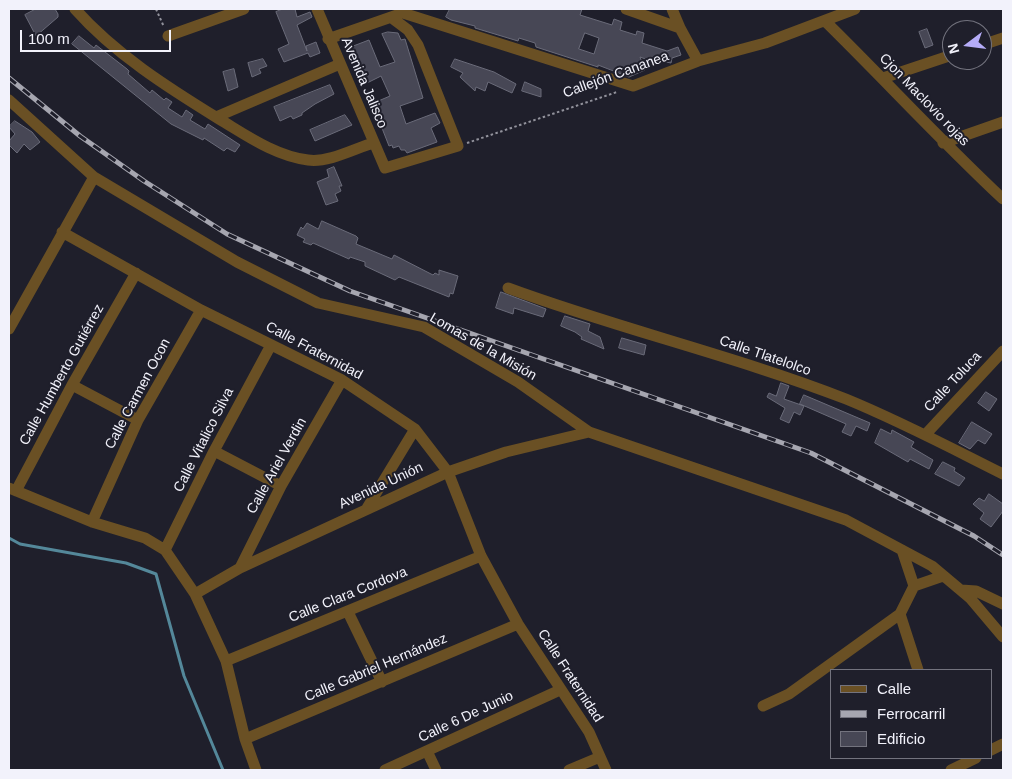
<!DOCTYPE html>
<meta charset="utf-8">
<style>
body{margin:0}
#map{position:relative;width:1012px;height:779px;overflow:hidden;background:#1f1f2b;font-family:Helvetica,sans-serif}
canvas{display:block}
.frame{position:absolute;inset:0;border:10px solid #f2f2fb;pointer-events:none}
.legend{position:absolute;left:830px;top:669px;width:162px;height:90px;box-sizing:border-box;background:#1f1f2b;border:1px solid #73737e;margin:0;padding:6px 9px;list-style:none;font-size:15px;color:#f2f2fb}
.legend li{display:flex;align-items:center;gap:10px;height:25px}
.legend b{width:25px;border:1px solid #73737e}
.north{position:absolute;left:942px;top:20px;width:50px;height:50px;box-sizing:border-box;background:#1f1f2b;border:1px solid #73737e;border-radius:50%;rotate:255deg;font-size:14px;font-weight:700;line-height:20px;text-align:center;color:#f2f2fb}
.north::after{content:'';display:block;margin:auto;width:18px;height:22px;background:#b5acf8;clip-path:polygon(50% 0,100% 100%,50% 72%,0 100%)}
.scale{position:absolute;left:20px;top:30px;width:151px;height:22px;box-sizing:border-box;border:2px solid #f2f2fb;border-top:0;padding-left:6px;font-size:15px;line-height:18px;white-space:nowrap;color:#f2f2fb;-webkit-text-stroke:4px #1f1f2b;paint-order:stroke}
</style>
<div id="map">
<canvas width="1012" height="779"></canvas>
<div class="frame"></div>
<ul class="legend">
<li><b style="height:6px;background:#6a5024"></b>Calle</li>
<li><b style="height:6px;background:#a6a6b0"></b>Ferrocarril</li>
<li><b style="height:14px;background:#474755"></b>Edificio</li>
</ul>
<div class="north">N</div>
<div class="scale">100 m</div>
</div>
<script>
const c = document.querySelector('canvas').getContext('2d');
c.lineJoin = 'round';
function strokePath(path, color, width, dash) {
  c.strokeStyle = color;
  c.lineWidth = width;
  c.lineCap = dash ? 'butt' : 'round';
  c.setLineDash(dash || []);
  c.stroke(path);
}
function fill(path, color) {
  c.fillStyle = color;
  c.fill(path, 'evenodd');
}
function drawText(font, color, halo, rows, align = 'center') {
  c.font = font + ' Helvetica,sans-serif';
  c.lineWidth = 4;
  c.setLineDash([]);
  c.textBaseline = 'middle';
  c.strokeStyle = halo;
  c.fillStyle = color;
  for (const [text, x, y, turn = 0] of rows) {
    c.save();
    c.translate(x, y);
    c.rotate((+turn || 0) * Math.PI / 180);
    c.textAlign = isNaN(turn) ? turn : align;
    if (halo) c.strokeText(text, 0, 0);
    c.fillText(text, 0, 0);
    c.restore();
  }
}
strokePath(new Path2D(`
 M9,538L20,544L126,563L156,574L184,676L223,770`), '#54889a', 3);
const building = new Path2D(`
 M36,9H55L58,14V17L36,36L25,15Z
 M283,9H295L297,17L310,12L312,17L297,25L307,51L306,46L316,42L320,53L310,57L308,53L284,62L278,49L289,44L276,12Z
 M450,9H582L580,15L612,25L614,19L622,22L620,30L636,35L637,31L644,33L642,43L667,51L678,47L681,55L672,58L671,63L652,59L651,61L640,57L645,70L629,77L598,65V67L536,47L535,43L519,38L518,41L475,28V26L451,20L446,17ZM585,33L599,38L594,54L579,49Z
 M927,29L933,45L925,48L919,32Z
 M388,32L398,33L401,40L405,39L423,98L400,106L406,124L435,113L440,123L431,128L437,142L407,153L405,150H401L399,146L393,148L392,145L389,146L380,123L377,124L376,109L378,108L376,102L390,96L381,76L363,85L348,48L369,40L380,67L395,62L382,34Z
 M79,36L94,48L96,45L127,69L129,71L128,74L150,93L152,90L164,100L166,98L172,102L168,108L182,117L186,110L193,115L190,120L205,129L208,124L240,145L235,152L227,148L224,151L204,138L203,140L171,124L72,44Z
 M263,59L267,66L259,69L261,73L252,77L248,63Z
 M455,59L494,72L516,84L512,93L488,82L485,91L476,87L475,91L460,77L463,73L451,67Z
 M234,69L238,87L228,91L223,72Z
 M525,82L541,89V97L522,91Z
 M330,85L334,94L315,104L302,113V115L293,119L291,116L280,121L274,107Z
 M345,115L352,125L315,141L310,130Z
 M15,121L32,132L40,142L30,150L24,144L17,153L9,145V141L15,134L9,127Z
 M334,167L342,186H339L341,191L335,194L338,201L326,205L317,182L329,177L327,170Z
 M322,221L356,236L358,238L356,244L392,259L394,255L433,275L435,273L439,275V270L458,276L453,294L450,293L449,297L399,277L395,280L365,266V262L350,257L349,259L313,243L311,245L303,242L305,239L297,235L301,227L303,229L307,223L318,229Z
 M501,292L546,309L543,317L514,308L513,314L496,308Z
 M565,316L590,324L588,331L600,337L604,349L581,339L582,337L575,332L561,326Z
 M622,338L646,345L644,355L619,348Z
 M781,383L789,386L784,399L804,406L800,415L794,412L789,423L780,419L785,408L767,397L769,393L776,396Z
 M986,392L997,399L989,411L978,403Z
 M804,395L870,423L867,431L856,426L851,436L842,432L846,424L800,404Z
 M972,422L992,434L985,444L978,440L970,449L959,443Z
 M881,429L891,434L892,430L914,442L911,447L933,460L929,469L910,459L908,462L875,443Z
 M943,462L955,468L954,471L965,478L959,486L935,474Z
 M989,494L1003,504V511L991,527L980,519L984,513L973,504L979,498L984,501Z`);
fill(building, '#474755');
strokePath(building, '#6a6b79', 1);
strokePath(new Path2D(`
 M156,9L164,27
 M467,143L617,92`), '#92929c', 2, [2.5, 2.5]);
strokePath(new Path2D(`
 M75,9C115,54 167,87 219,119C246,135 275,156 308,160C328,163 354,149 373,143
 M317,9L385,168L458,146L418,45L408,30L392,18
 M626,9L680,28
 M672,9L680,28L698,61
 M403,13L633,86L698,61L765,43L855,9
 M825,21C885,80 942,142 1003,199
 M168,36L244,9
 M328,39L397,15
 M982,45L1003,38
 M883,78L952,55
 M9,100L94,177L237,262L318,303L424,327L518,382L589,432L846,520L932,566L970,598L1003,637
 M216,117L340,64
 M943,143L1003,122
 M62,232L201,310L342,380L415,429L448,472L481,556L518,624L589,732L606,770
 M508,288C619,329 736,356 846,399C900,421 951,448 1003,474
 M9,329L94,177
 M72,385L138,420
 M925,435L1003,351
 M214,451L281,486
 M9,488L92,522L145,538L165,550L195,594L226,661L245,739L256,770
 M16,491L72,385L136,273
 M367,508L415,429
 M92,522L138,420L201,310
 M165,550L214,451L271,345
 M240,568L281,486L342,380
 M914,586L943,576
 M961,590L976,591L1003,604
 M195,594L240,568L448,472L506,452L589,432
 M348,612L382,682
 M900,614L918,670
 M226,661L481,556
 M763,706L789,694L900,614L914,586L902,550
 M245,739L518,624
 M991,750L1003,744
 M427,751L436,770
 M385,770L560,690
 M569,770L600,757
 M951,770L976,758`), '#6a5024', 11);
const rail = new Path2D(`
 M9,78L80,136L144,181L227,234L350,291L811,453L974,536L1003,555`);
strokePath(rail, '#a6a6b0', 5);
strokePath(rail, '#1f1f2b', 3, [9]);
drawText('14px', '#f2f2fb', '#1f1f2b', [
 ["Callejón Cananea",616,75,-20],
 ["Avenida Jalisco",364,83,67],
 ["Cjon Maclovio rojas",924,100,46],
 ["Lomas de la Misión",483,347,30],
 ["Calle Fraternidad",314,351,28],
 ["Calle Tlatelolco",765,356,19],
 ["Calle Humberto Gutiérrez",62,375,-61],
 ["Calle Toluca",953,382,-47],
 ["Calle Carmen Ocon",138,394,-62],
 ["Calle Vitalico Silva",204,440,-63],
 ["Calle Ariel Verdin",277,466,-61],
 ["Avenida Unión",381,486,-25],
 ["Calle Clara Cordova",348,595,-22],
 ["Calle Gabriel Hernández",376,668,-23],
 ["Calle Fraternidad",570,676,57],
 ["Calle 6 De Junio",466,717,-25]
]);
</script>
